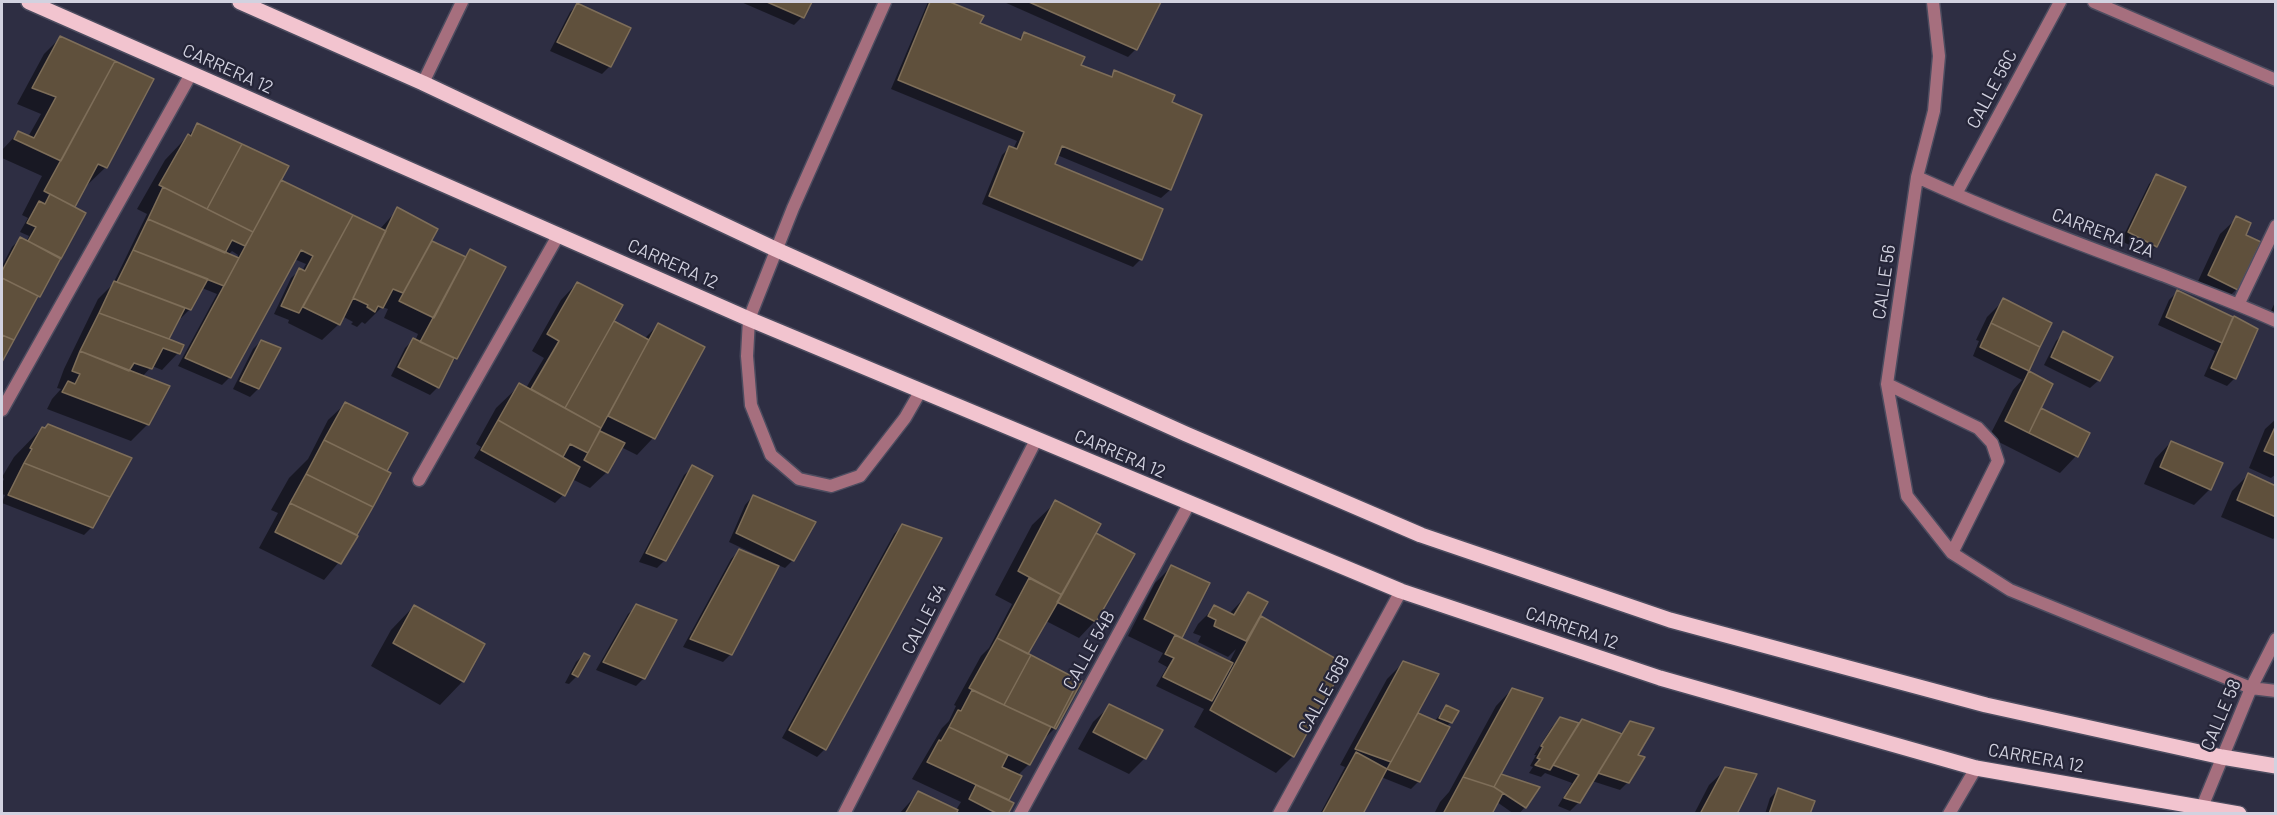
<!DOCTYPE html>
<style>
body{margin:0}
#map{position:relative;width:2277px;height:815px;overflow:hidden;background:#2e2e43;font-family:Barlow,sans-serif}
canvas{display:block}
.frame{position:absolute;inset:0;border:3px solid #d2d2e0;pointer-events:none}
</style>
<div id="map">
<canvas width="2277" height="815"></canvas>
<div class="frame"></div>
</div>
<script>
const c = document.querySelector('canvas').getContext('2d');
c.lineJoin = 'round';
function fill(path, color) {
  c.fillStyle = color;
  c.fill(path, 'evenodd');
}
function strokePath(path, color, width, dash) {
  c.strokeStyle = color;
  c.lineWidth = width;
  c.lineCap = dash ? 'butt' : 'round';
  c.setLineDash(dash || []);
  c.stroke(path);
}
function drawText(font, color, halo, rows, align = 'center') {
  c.font = font + ' Barlow,sans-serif';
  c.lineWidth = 4.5;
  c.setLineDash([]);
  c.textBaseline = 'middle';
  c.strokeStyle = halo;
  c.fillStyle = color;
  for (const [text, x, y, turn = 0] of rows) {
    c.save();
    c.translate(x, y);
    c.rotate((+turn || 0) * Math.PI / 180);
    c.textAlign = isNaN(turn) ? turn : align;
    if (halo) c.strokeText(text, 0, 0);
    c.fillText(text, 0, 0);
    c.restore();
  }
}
fill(new Path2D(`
 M741,2H810L802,17L794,25Z
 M928,2H946L982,16L978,24L1018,40L1024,34L1079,66L1109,77L1115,72L1170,103L1200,116L1170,190L1161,198L1057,155L1053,165L1141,259L1133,267L982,204L1002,155L1010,147L1013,149L1017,141L891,89Z
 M1004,2H1160L1136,49L1128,57Z
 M578,4L610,66L602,74L550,51L570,12Z
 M60,38L106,167L82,190L72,207L39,296L33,303L2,359V266L12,247L20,239L26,242L29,236L20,232L28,218L22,215L42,176L2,158V150L18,133L28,137L41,114L17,104L44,54Z
 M198,125L279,181L380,229L398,209L430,241L463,258L470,251L504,267L455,359L449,365L438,387L430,395L391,376L405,348L413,340L415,341L418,334L384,318L388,309L382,307L365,324L362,322L357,327L351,324L353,322L342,316L339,324L322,340L288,323L289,320L274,314L291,278L300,270L302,271L306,264L294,259L230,377L222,385L178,366L217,294L202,288L190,309L181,318L179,317L167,340L178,353L162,370L152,366L142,377L148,424L131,441L47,409L52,399L61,389L57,388L64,369L98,299L113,284L147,214L137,209L165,160ZM232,251L238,255L236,259L228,255Z
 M2157,175L2156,246L2148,254L2121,241L2149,184Z
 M2237,218L2244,236L2237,289L2220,305L2193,292L2220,234Z
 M577,283L610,328L614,323L644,339L658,325L703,347L653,438L637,455L621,447L607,472L590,488L572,479L563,495L555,503L474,458L481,447L476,444L496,408L520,385L526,388L544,358L532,351L561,300Z
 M2177,292L2203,306L2247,323L2235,378L2227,386L2204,376L2215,351L2158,325L2169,300Z
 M2004,300L2050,323L2027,372L2051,384L2039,409L2076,456L2060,473L1989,437L2013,390L2022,380L1973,356L1979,341L1976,340L1987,317Z
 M2276,300V315L2270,313Z
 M2064,333L2099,380L2090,388L2044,365L2056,341Z
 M261,341L258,389L250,397L233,389L253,349Z
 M345,404L386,470L371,506L349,550L324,580L259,548L278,513L271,510L289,478L308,459L328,420Z
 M2276,419V474L2271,478L2249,468L2265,429Z
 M42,428L92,527L84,535L2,503L5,495L2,494V483L4,479L2,477L14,457Z
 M2171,442L2210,489L2194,505L2144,484L2155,459Z
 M693,467L665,560L657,568L639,562L684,475Z
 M2248,475L2276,487V536L2273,539L2221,517L2232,491Z
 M753,496L793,560L785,568L778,565L731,654L723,662L683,647L731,559L739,551L777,567L778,565L729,542L745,505Z
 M1056,502L1094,534L1095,621L1079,638L1046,621L1026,654L1055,728L1041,742L1029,764L1017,776L1020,777L1007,801V814H899L918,793L956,810L961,802L912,779L942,728L949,721L956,706L954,705L981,656L989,648L1012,604L995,595L1032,525Z
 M902,526L825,749L817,757L782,738L894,534Z
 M1171,567L1179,638L1229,663L1236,649L1228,657L1198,642L1201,636L1193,633L1198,624L1215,607L1229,614L1248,594L1254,626L1261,618L1343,665L1292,757L1276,773L1194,727L1204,709L1156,686L1167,667L1158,662L1163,653L1128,636L1155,583Z
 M414,606L463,681L440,705L371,666L391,630Z
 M637,606L644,678L636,686L596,670L628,614Z
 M584,654L577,676L569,684L565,683L576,662Z
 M1403,663L1413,720L1418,715L1434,722L1446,707L1451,722L1446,727L1419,781L1411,789L1381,777L1361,814H1320L1345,767L1340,765L1387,679Z
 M1512,689L1499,775L1525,807L1519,814H1514L1497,802L1491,814H1434L1440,802L1449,792L1496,706Z
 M1110,706L1145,758L1129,774L1078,749L1093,722Z
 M1560,718L1620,734L1631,723L1635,756L1628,782L1620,790L1592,781L1579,802L1570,811L1558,806L1572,783L1545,773L1541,777L1529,773L1533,767L1530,766L1536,755H1534L1552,727Z
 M1726,769L1735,814H1694L1709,785Z
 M1778,790L1808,814H1765L1770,798Z`), '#0007');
const building = new Path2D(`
 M767,2H812L804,18Z
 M930,2H950L984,16L980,23L1021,40L1024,32L1085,57L1081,65L1112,77L1114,70L1175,95L1172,102L1202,115L1171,190L1062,146L1055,164L1163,209L1142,260L989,196L1009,146L1017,149L1024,132L898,80Z
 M1029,2H1161L1137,50Z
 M577,3L631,28L611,67L557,42Z
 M60,36L115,61L61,161L14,139L18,131L34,138L56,97L32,88Z
 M115,61L154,79L107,168L98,164L75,207L44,191Z
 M197,123L242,144L207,209L159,185L188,134L191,136Z
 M242,144L289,166L253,232L207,209Z
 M2156,174L2186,187L2157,247L2128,232Z
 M281,180L353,215L299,313L281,306L299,268L305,271L313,256L301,250L231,378L185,358Z
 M163,187L253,232L245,246L232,240L225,253L148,219Z
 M50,194L86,213L61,259L28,241L36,227L27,223L39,201L45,204Z
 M397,207L438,229L403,293L393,289L383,308L378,306L375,312L367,307L368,305L353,298Z
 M353,215L386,231L340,325L303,307Z
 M2236,216L2251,223L2246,235L2261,242L2238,290L2208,275Z
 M148,219L239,258L224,286L133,250Z
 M20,237L61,258L40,297L2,278V271Z
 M432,241L466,257L434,318L399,301Z
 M470,249L506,267L457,359L420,342Z
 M133,250L208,279L191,310L117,282Z
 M2,278L38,296L14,340L2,335Z
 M114,281L185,308L169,339L99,313Z
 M577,282L623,305L565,408L531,389L559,341L547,334Z
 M2177,290L2233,317L2222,343L2166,317Z
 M2003,298L2052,323L2040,347L1991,323Z
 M99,313L169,339L184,345L180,354L163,348L152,369L134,363L129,371L80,351Z
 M2234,316L2258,329L2236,379L2211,368Z
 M614,321L649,340L601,428L565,408Z
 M658,323L705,347L655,439L608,416Z
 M1991,323L2040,347L2029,371L1980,347Z
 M2063,331L2113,357L2100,381L2051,357Z
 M2,335L14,340L2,362Z
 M413,338L454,358L439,388L398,367Z
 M261,340L281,348L259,389L240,381Z
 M80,351L170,386L149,425L62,392L68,381L75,384L80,374L72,371Z
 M2029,371L2053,384L2029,433L2005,421Z
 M519,383L601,428L588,453L570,444L563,457L498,420Z
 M345,402L408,433L387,471L324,440Z
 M2041,408L2090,433L2078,457L2029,433Z
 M498,420L580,467L565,496L481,450Z
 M48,424L132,458L110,497L24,463L32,449L30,448L42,427L45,428Z
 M2276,425V456L2264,451Z
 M600,431L625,443L608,473L584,460Z
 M324,440L391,473L373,507L306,474Z
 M2171,441L2223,463L2211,490L2160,467Z
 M24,463L110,497L93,528L8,495Z
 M692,465L713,476L666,561L646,553Z
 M2248,473L2276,486V517L2237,500Z
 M306,474L373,507L357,535L290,503Z
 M753,495L816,522L794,561L736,533Z
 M1055,500L1101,524L1062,595L1018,571Z
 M290,503L358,536L341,564L275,532Z
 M902,524L942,538L826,750L789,730Z
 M1096,533L1135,554L1096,622L1057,602Z
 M739,549L779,566L732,655L690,639Z
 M1171,565L1210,583L1182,638L1144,619Z
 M1029,578L1062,595L1028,654L997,638Z
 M1248,592L1268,602L1246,641L1214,626L1216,620L1208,616L1214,605L1234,615Z
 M636,604L677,620L645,679L603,662Z
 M414,605L485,644L464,682L393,643Z
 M1261,616L1345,664L1294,757L1210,710Z
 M1175,635L1233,663L1212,701L1163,677L1174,658L1165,654Z
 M997,638L1031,655L1004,705L969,688Z
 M584,653L590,656L578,677L572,674Z
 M1031,655L1079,680L1054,728L1004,705Z
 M1403,661L1439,674L1391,762L1355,749Z
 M1079,680L1082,681L1056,729L1054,728Z
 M1512,688L1543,698L1494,787L1463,777Z
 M972,690L1051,727L1030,765L949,727L958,710L961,711Z
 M1109,704L1163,730L1146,759L1093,732Z
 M1446,705L1459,711L1452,723L1439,718Z
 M1418,713L1450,727L1420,782L1387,769Z
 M1560,717L1579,723L1550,770L1535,765L1540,759L1537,758L1543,747L1541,746Z
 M1582,719L1622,734L1580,803L1564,798L1579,775L1553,765Z
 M1630,721L1654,728L1638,755L1645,757L1629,783L1598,773Z
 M949,727L1008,755L1002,767L1022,776L1009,800L927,762L939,740L941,741Z
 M1356,752L1387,769L1363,814H1322Z
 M1725,767L1757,774L1737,814H1700Z
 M1501,774L1540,787L1526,808L1494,787Z
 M1463,777L1494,787L1503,793L1492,814H1443Z
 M976,785L1014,803L1008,814H998L969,799Z
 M1778,788L1815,801L1810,814H1769Z
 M918,791L958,810L956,814H905Z`);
fill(building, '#5f503c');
strokePath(building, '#7e6e59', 1.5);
const lane = new Path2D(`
 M885,2L793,208L749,319L747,356L751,405L771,455L799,479L831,486L860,476L905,418L920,392
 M423,83L462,2`);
const street = new Path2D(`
 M1933,2L1939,56L1934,111L1917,177L1887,384L1907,496L1952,553L2010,590L2251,688L2276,691
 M2094,2L2276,80
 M1917,177C1998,214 2082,245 2165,276C2202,291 2239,304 2276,321
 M1956,194L2060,2
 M2239,303L2276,226
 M1887,384L1978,428L1992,443L1998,461L1952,553
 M2,410L191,74
 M419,480L559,234
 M2202,807L2251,688L2276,639
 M844,814L1036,440
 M1020,814L1189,504
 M1279,814L1401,591
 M1949,814L1976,768`);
const primary = new Path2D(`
 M29,2L749,319L1401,591L1660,678L1976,768L2239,814
 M240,2L423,83L775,249L1186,434L1421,535L1670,620L1986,705L2222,757L2276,766`);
strokePath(lane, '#4c4c5f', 15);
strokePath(street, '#4c4c5f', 15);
strokePath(primary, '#4c4c5f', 18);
strokePath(lane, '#a66f7e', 12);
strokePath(street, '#a66f7e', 12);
strokePath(primary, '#f2c4cf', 15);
drawText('18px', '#d2d2e0', '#252538', [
 ["CARRERA 12",228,69,24],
 ["CALLE 56C",1992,89,-62],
 ["CARRERA 12A",2103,233,21],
 ["CARRERA 12",673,264,24],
 ["CALLE 56",1884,282,-82],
 ["CARRERA 12",1120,454,23],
 ["CALLE 54",924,619,-63],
 ["CARRERA 12",1572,628,19],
 ["CALLE 54B",1089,650,-61],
 ["CALLE 56B",1324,694,-61],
 ["CALLE 58",2221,715,-67],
 ["CARRERA 12",2036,758,10]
]);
</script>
